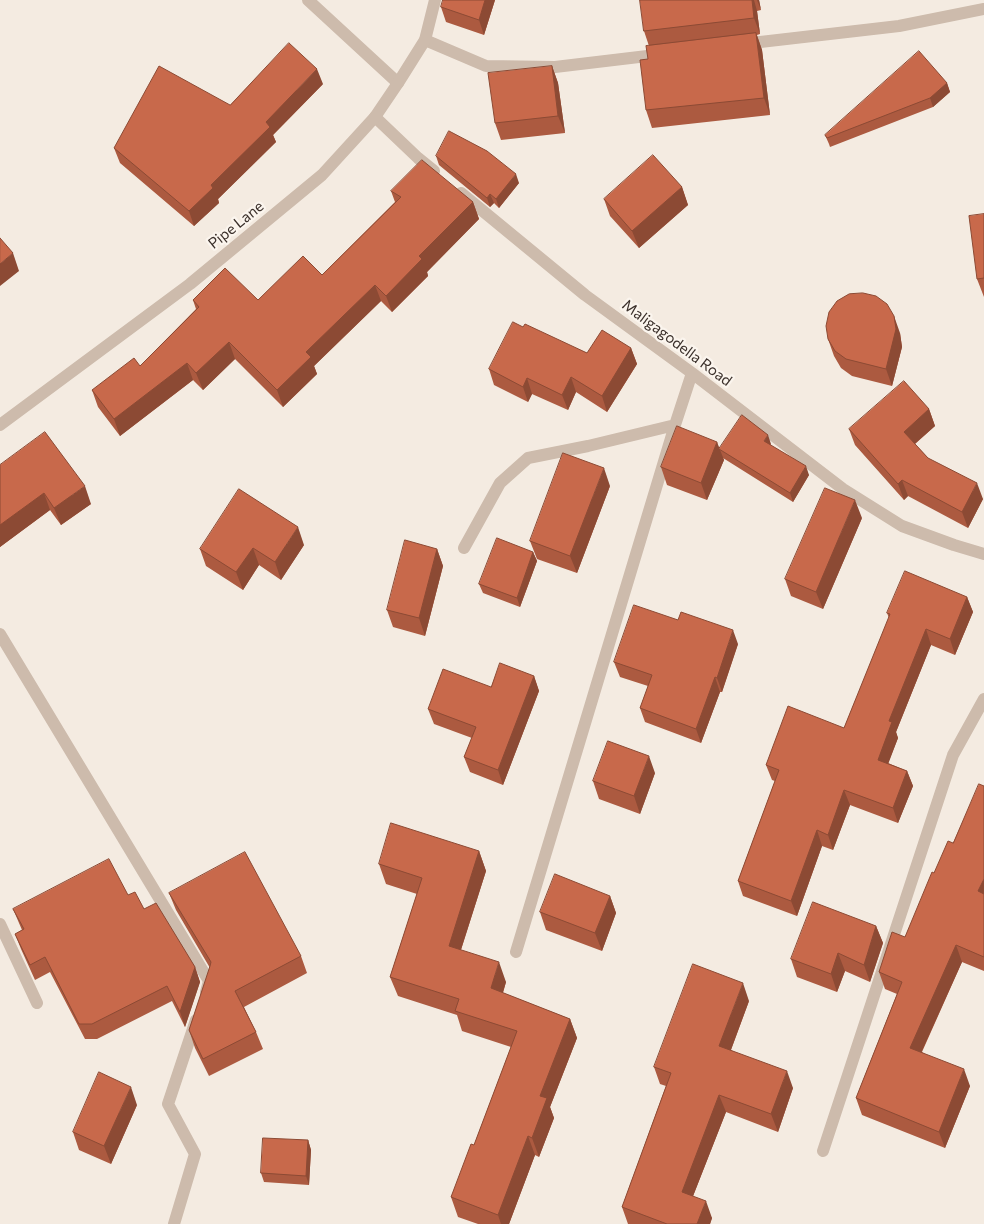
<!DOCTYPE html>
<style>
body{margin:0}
canvas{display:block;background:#f4ebe1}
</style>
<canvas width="984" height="1224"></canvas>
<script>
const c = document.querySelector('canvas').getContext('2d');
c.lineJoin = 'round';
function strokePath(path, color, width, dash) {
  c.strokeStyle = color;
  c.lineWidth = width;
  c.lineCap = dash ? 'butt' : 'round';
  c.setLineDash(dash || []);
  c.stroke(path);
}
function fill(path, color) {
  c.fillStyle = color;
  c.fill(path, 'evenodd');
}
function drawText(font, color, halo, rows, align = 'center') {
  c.font = font + ' Commissioner,sans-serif';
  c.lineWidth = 4.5;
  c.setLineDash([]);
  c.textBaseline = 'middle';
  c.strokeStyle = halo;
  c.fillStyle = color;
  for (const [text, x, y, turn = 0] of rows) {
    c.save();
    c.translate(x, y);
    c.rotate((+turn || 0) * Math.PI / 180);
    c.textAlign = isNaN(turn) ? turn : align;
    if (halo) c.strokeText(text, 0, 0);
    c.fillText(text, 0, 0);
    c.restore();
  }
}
strokePath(new Path2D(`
 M308,0L398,83
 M425,40L486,66L555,67L664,54
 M743,44L899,26L984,9
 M375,117L418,158L434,171
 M461,193L585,295L692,373L843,489L902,526L954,545L984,554
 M464,548L500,483L528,458L588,446L675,425
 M0,634L209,981L206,992
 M0,924L37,1003
 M516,952L675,425L692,373
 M823,1151L953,755L984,699
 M174,1224L195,1154L168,1104L196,1020`), '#cdbbac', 12);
strokePath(new Path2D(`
 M0,425L190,284L322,175L375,117L398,83L425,40L435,0`), '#cdbbac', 12);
fill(new Path2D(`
 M495,0L484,35L446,22L441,7Z
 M640,0H759L761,10L757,11L760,34L757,35L762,50L770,115L652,128L646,110L648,59L649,46L644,31Z
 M552,66L558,83L565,133L501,140L495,123Z
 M947,83L950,92L933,107L830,147L829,144L825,135Z
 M323,84L273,135L276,142L218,199L219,203L194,226L120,163L114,148L230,105Z
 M436,156L519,183L499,208L494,203L490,207L439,165Z
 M682,187L688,205L639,248L610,216L604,199Z
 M391,191L473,202L479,219L427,272L428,276L392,312L381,301L314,366L317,374L283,407L235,359L203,390L193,380L120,436L98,407L92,390L140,366L196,309L193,300H258L322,275L395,202Z
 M984,214V297L977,279Z
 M523,327L587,353L631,348L637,364L607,412L576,392L568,410L532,394L528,402L494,385L489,369Z
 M900,333L902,347L892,386L852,376L841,368L834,356L828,339Z
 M929,409L935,426L915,444L928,458L983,499L968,528L908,496L904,500L855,445L849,429Z
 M717,442L719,449L771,444L770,445L809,475L793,502L723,458L724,460L707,500L667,485L661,467Z
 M0,465L91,504L61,525L50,510L0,547Z
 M610,486L577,573L537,559L530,541Z
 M862,518L823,609L791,596L785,579Z
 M304,545L281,580L259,565L243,590L206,566L200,549Z
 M437,549L443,566L425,636L393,627L387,610Z
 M533,552L537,561L520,607L483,593L479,584Z
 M967,597L973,612L955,655L931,645L896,732L898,738L888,763L907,771L913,786L898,823L850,805L833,850L822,846L797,916L743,896L738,881L775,781L772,780L766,765L844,728L889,618L887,613Z
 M738,644L722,692H720L701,743L645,722L640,708L648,686L620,677L614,662Z
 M534,676L539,691L503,785L470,772L464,757L472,738L434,724L428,709L491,687Z
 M655,773L640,814L599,799L593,781Z
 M984,786V971L962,962L922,1052L970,1086L945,1148L862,1115L856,1098L897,994L885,989L879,972L905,937L934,873L953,843Z
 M479,851L486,871L461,950L506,982L503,993L570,1019L577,1038L550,1107L554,1118L539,1157L535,1155L509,1224H478L458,1217L451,1197L474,1145L511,1047L462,1031L457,1015L398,996L390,977L417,894L386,884L379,864Z
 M169,893L301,956L307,973L244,1007L256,1032L263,1049L209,1076L195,1048L189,1030L210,968L176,910Z
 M128,895L144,909L195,967L200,982L185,1027L172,1001L97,1039H85L50,972L35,980L21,949L15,934L22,930L13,909Z
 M610,896L616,913L602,951L546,930L540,912Z
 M876,926L883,943L870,982L845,971L837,992L797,977L791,959Z
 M749,1001L731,1050L793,1088L778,1132L726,1112L693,1196L712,1218L710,1224H628L622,1207L666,1086L660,1084L654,1067Z
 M137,1105L111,1164L79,1150L73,1132Z
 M308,1140L311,1150L309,1185L264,1182L261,1173Z`), '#ac5a40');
fill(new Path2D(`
 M485,0H495L484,35L479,20Z
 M752,0H754L757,11L760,34L754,18Z
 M757,0H759L761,10Z
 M756,33L762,50L770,115L764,98Z
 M552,66L558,83L565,133L558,116Z
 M317,69L323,84L273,135L276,142L218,199L219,203L194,226L189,211L266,122Z
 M947,83L950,92L933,107L930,98Z
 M516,174L519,183L499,208L496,199Z
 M682,187L688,205L639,248L632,231Z
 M490,194L494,203L490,207L487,198Z
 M473,202L479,219L427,272L428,276L392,312L386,296L419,256Z
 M13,253L19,271L0,286V264Z
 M375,285L381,301L314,366L317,374L283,407L277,390L306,352Z
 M894,316L900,333L902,347L892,386L886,369Z
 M229,342L235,359L203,390L196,373Z
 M631,348L637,364L607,412L602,396Z
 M187,363L193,380L120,436L114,419Z
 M571,377L576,392L568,410L562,395Z
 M527,378L532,394L528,402L523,387Z
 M929,409L935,426L910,448L904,432Z
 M768,435L771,444L767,450L764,441Z
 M717,442L724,460L707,500L701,483Z
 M806,466L809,475L793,502L790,493Z
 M604,468L610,486L577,573L570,556Z
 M902,480L908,496L904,500L898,484Z
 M977,483L983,499L968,528L962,512Z
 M85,486L91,504L61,525L54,508Z
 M44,493L50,510L0,547V525Z
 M855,500L862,518L823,609L816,592Z
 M298,527L304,545L281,580L275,562Z
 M253,548L259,565L243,590L236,572Z
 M437,549L443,566L425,636L419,618Z
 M533,552L537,561L520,607L517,598Z
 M967,597L973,612L955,655L950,639Z
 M926,629L931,645L896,732L898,738L884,775L878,760L889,721Z
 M733,630L738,644L722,692L717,678Z
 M534,676L539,691L503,785L498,770Z
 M715,677L720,692L701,743L696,729Z
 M649,756L655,773L640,814L634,796Z
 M907,771L913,786L898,823L893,808Z
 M844,790L850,805L833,850L828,835Z
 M817,830L822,846L797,916L791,901Z
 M479,851L486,871L456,965L449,946Z
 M984,879V907L978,891Z
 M610,896L616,913L602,951L595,933Z
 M876,926L883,943L870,982L864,965Z
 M956,945L962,962L916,1064L910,1048Z
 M838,953L845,971L837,992L831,974Z
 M499,962L506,982L498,1008L491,988Z
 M195,967L200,982L185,1027L180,1012Z
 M743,983L749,1001L726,1063L719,1046Z
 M570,1019L577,1038L550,1107L554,1118L539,1157L532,1138L540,1096Z
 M964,1069L970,1086L945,1148L939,1132Z
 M787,1071L793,1088L778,1132L771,1114Z
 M131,1087L137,1105L111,1164L104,1146Z
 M719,1095L726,1112L688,1209L682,1192Z
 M528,1136L535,1155L509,1224H501L498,1215Z
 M308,1140L311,1150L309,1185L306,1176Z
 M706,1201L712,1218L710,1224H697Z`), '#8c4a34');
const building = new Path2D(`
 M443,0H485L479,20L441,7Z
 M640,0H752L754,18L644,31Z
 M756,33L764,98L646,110L640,60L648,59L646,46Z
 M289,43L317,69L266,122L270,127L211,185L213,188L189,211L114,148L159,66L230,105Z
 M919,51L947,83L930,98L827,138L825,135Z
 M552,66L558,116L495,123L488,73Z
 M449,131L487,151L516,174L496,199L490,194L487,198L436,156Z
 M653,155L682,187L632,231L604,199Z
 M422,160L473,202L419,256L422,259L386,296L375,285L306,352L311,357L277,390L229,342L196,373L187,363L114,419L92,390L134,358L140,366L199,307L193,300L225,268L258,300L303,256L322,275L401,197L391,191Z
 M984,214V278L977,279L969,216Z
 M0,238L13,253L0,264Z
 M863,293L876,296L887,304L894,316L896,329L886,369L846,359L835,351L828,339L826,326L829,312L837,301L849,294Z
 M513,322L523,327L525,324L587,353L602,330L631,348L602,396L571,377L562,395L527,378L523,387L489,369Z
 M904,381L929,409L904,432L928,458L977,483L962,512L902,480L898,484L849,429Z
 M742,415L768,435L764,441L806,466L790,493L719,449Z
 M677,426L717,442L701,483L661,467Z
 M45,432L85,486L54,508L44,493L0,525V465Z
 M563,453L604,468L570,556L530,541Z
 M825,488L855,500L816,592L785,579Z
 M239,489L298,527L275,562L253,548L236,572L200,549Z
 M497,538L533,552L517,598L479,584Z
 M405,540L437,549L419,618L387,610Z
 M905,571L967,597L950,639L926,629L889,721L892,722L878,760L907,771L893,808L844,790L828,835L817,830L791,901L738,881L779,770L766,765L788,706L844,728L890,614L887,613Z
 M634,605L678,620L681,612L733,630L717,678L715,677L696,729L640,708L652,675L614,662Z
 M500,663L534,676L498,770L464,757L476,727L428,709L443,669L491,687Z
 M608,741L649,756L634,796L593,781Z
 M979,784L984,786V879L978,891L984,894V957L956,945L910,1048L964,1069L939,1132L856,1098L902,982L879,972L892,932L905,937L932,872L934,873L948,841L953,843Z
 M391,823L479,851L449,946L499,962L491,988L570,1019L540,1096L547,1098L532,1138L528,1136L498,1215L451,1197L471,1144L474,1145L517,1031L455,1011L459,999L390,977L422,878L379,864Z
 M245,852L301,956L235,991L256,1032L203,1059L189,1030L210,966L211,962L169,893Z
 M109,859L128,895L135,892L144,909L156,903L195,967L180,1012L167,986L92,1024H79L45,957L30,965L15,934L24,929L13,909Z
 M555,874L610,896L595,933L540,912Z
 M813,902L876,926L864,965L838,953L831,974L791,959Z
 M693,964L743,983L719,1046L787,1071L771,1114L719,1095L682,1192L706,1201L697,1224H667L622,1207L671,1073L654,1067Z
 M99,1072L131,1087L104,1146L73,1132Z
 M263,1138L308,1140L306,1176L261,1173Z`);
fill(building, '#c8694b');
strokePath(building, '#8c4a34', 1);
drawText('15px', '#3b302b', '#fbf5ee', [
 ["Pipe Lane",236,225,-39],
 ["Maligagodella Road",677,343,37]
]);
</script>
